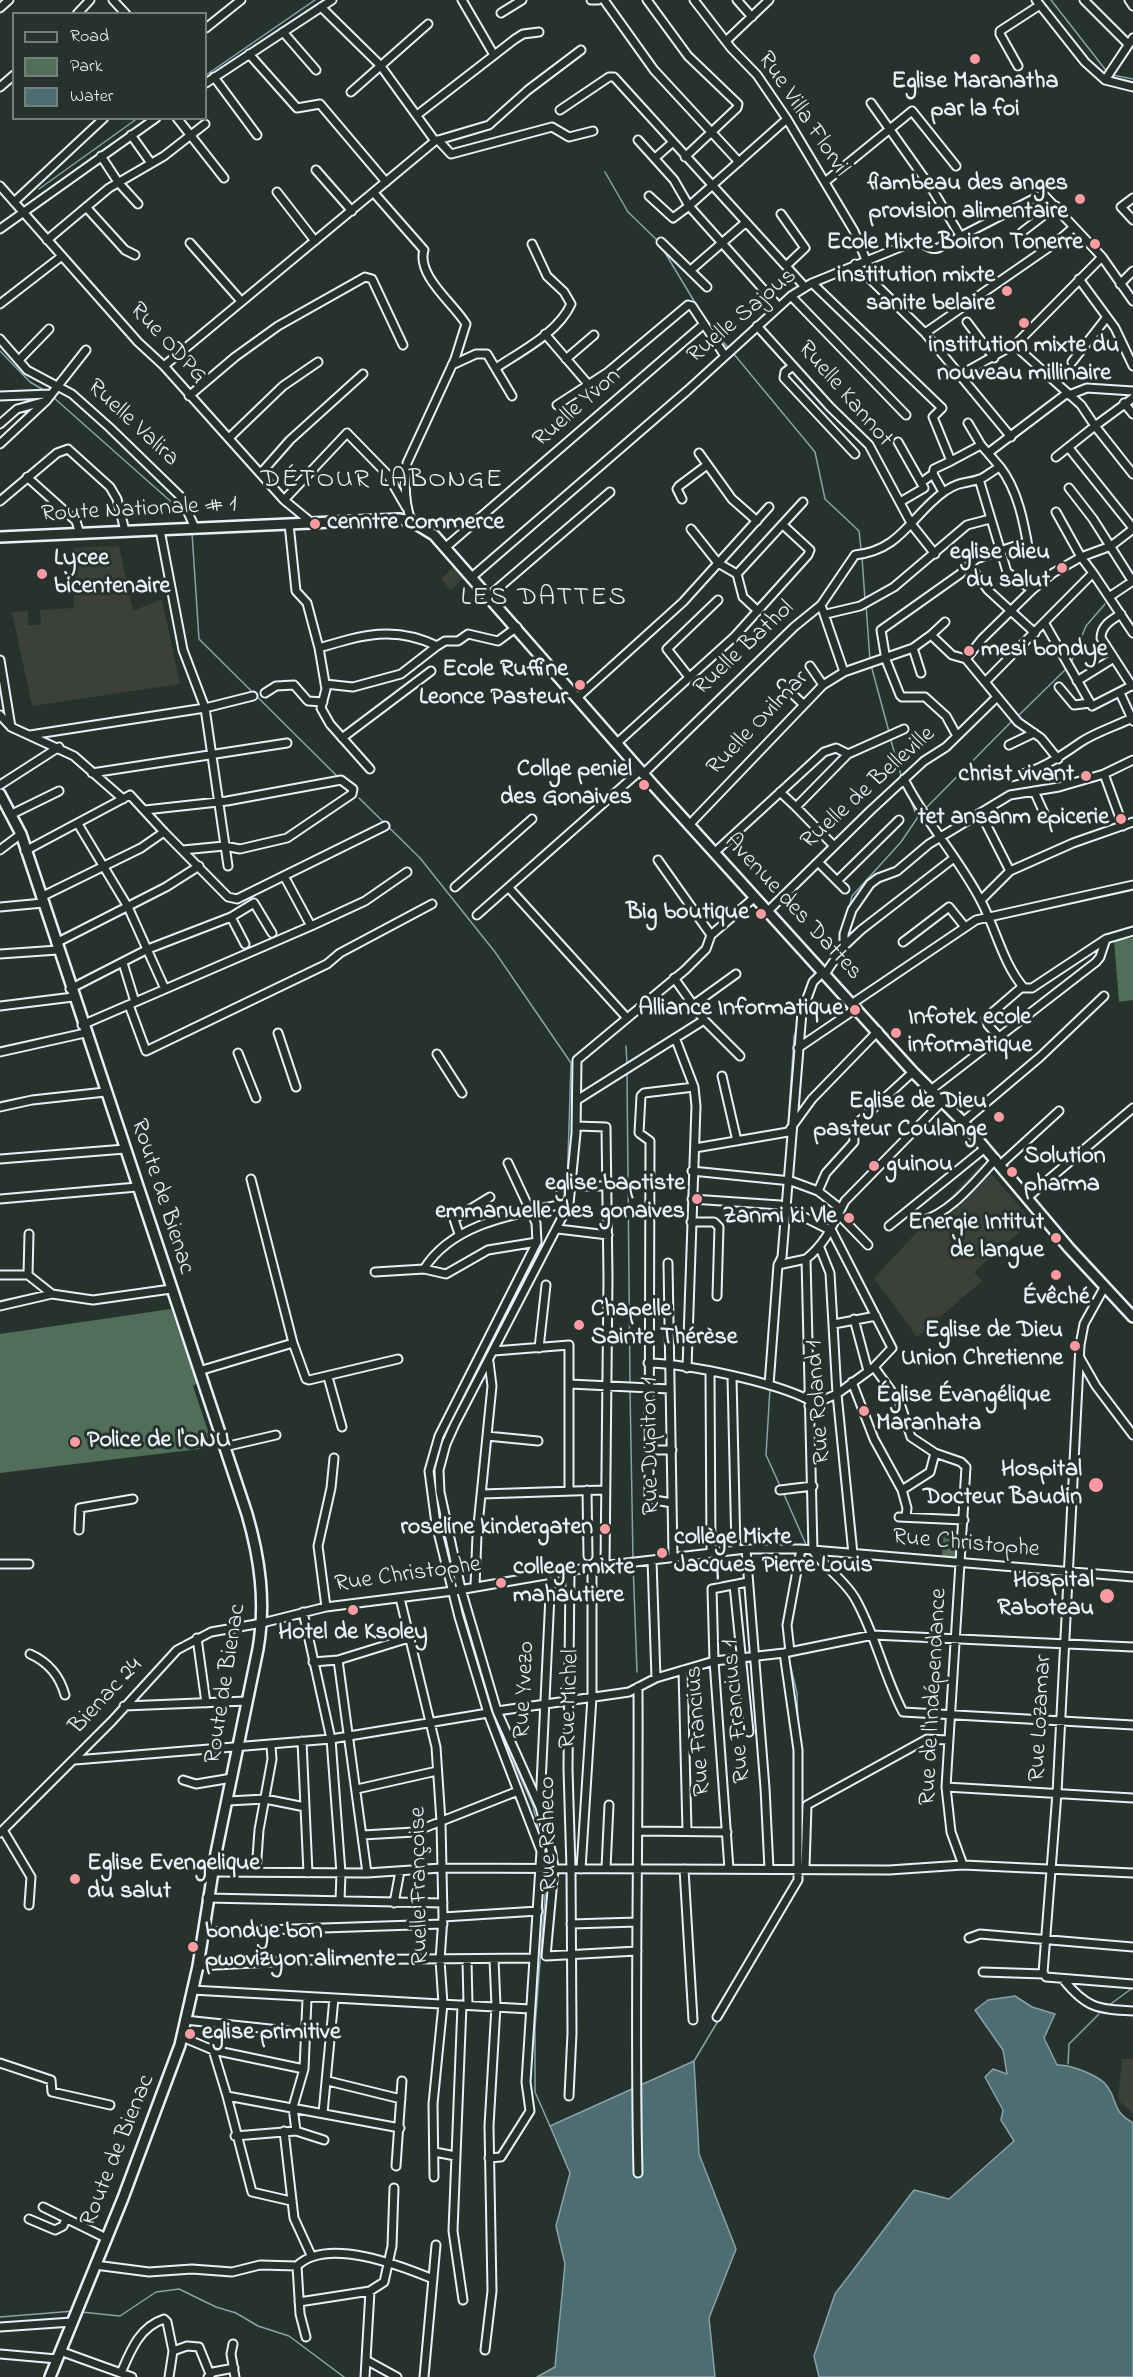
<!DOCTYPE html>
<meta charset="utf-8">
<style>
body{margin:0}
#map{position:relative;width:1133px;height:2377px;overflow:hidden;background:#26332d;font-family:"Indie Flower",sans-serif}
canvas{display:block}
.legend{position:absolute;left:12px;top:12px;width:195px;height:108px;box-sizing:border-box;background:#26332d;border:2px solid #747f7e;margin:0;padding:8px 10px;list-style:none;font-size:18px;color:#e8f1f8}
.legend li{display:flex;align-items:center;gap:12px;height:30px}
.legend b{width:30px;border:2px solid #747f7e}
</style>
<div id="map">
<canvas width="1133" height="2377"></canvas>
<ul class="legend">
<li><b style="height:8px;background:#26332d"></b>Road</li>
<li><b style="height:16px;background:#516f58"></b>Park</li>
<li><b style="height:16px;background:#4c6d72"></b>Water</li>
</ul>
</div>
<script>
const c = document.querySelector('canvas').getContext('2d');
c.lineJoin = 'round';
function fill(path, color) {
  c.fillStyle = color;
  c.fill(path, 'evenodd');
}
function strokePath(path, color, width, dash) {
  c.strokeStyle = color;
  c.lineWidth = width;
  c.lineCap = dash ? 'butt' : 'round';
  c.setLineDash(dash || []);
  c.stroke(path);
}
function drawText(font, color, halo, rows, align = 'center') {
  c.font = font + ' "Indie Flower",sans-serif';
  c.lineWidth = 6;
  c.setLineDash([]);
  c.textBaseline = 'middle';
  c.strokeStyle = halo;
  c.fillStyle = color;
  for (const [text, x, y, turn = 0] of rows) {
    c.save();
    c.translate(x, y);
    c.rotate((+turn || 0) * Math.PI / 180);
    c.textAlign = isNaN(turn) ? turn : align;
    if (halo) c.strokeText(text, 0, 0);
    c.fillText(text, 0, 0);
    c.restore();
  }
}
fill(new Path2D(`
 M119,546L133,611L162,599L180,684L32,706L12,612L28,611V625H41L40,610L74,608V548Z
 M454,566L465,577L451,590L441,579Z
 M982,1163L1032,1221L974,1272L982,1281L917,1337L874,1278Z
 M1122,2059H1133V2114L1118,2100Z`), '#3b403a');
fill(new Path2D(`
 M1133,938V1000L1119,1002L1114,940Z
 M171,1309L197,1383L193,1386L208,1431V1448L0,1473V1334Z
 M944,1530L958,1531L956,1557L942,1556Z`), '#516f58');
const water = new Path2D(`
 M1015,1996L1032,2007L1055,2014L1044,2038L1057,2065C1069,2064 1099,2075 1107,2086C1120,2104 1110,2109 1133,2123V2377H819L814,2356L835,2294L914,2190L949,2199L1014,2141L1001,2120L1003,2110L985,2077L993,2069L1007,2074L1003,2050L975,2010L988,2000Z
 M694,2061L699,2154L736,2249L709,2318L715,2377H537L555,2367L565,2264L556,2226L570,2173L550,2126Z`);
fill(water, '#4c6d72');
strokePath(water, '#8aa2a8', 1.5);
strokePath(new Path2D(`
 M1051,0L1108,73
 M206,75L315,0
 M1112,75L1133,79
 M605,172L628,212L659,242
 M39,189L138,118
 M661,246L706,321L730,350
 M0,351L30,382L47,392
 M733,353L815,452L825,499L859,531L861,549
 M53,397L186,515
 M192,533L199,639L337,776
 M862,557L865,600
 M866,605L870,660
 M1071,663L1086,626L1105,604
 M871,665L889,732
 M1018,716L1066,669
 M890,737L902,779
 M907,791L917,817
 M359,798L420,858L495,952L571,1063L567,1189
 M925,809L1012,721
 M849,909L852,896L901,842L920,814
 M827,965L841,943
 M626,1046L627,1064
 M627,1074L630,1385
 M788,1126L794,1037L797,1027
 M785,1177L788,1134
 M783,1198L785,1182
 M770,1388L766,1455L781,1488
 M630,1390L633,1559
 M458,1405L565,1203L566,1197
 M434,1484C433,1463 441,1445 448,1425
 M783,1492L807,1547
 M439,1521L456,1583
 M633,1563L637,1672
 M796,1597L806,1552
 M467,1620L495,1720L533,1806L547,1865
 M788,1655L797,1693L798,1730
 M801,1859V1828
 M547,1870L535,2028V2092L550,2126
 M1108,2006L1131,1989
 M694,2061L718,2021
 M1068,2064L1069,2044L1099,2014
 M81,2312L120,2316L156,2292L179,2289L216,2307L236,2313L258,2326L289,2336L344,2377
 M0,2317L74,2311`), '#8aa2a8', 1.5);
const minor = new Path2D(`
 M113,0L126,14
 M462,0L494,55
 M591,0H598
 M604,0L654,70L739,162
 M647,0L688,56L738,104L737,108L685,157
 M694,0L731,48L757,75L787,119L854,231L866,260
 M737,0L752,17
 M1036,0L1085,62L1105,80L1133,87
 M1084,0L1128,44
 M1129,0L1133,6
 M0,8L9,0
 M501,13L522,0
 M77,14L90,0
 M206,28L241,0
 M283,32L316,70
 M726,41L769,0
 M249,54L297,108L320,104L386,182
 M1018,66L1000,34V31L1040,5
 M214,77L257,135
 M1105,80L1133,38
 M206,83L332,0
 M0,87L14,75
 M351,92L428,24
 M871,103L932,189L961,237
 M560,110L609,77H614L805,287
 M417,115L515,39L523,34L539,32
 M177,118L224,178
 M131,135L151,163
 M438,140L451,154L552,127L569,137L593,131
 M638,140L674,180L689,206
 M435,141L489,125L528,90L581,50
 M101,156L118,182L138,204
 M655,158L672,143
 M316,170L352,211
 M825,182L912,111L956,166
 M0,186L138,342L164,366L284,500L312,523
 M277,192L315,241
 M374,193L424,250C416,275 454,304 466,324L455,359L407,463C404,482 405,503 411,521
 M649,196L673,218L689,206
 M1133,198L1121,207L1133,220
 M14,202L104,118
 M86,207L125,250L135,255
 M781,214L805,248L786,266
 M0,229L156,118
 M1022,232L1056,206
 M47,240L109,188L164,156L205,124
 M661,242L707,287
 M190,243L241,301
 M855,264L925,333L1011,437
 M692,269L745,223
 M1079,279L1115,328L1133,366
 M812,283L942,408L933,417L951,461L981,445L988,453
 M1120,284L1133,271
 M791,296L906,415
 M0,304L62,256
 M779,307L689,206L787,119
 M967,322L994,358
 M757,326L830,407L869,445L912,525L935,554
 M925,333L1058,241L1074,227
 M545,334L588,384
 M0,339L27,370L72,394L109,427L181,497L195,528
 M1017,343L1022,352L1081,405L1095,426L1133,398
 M566,359L594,335
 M19,360L49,329
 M1072,362L1107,317
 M452,365L476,354H487L512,396
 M164,366L435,141L380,65L321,7
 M793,366L785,372L784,378L855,454
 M496,368C521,351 558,333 571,304L564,292L547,276L532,244
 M960,375L1017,343L1102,257
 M1069,395L1087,388L1133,391
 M0,396L50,394
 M189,396L235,357L278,326L365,277L372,279L403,345
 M1124,403L1133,414
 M557,405L608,372L688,305L692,306L725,356
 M968,423L981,445
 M0,424L17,409L46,401
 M230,437L283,386L318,362
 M898,442L924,488L900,502
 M0,444L46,401L86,350
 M1069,448L1133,528
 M699,453L732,499L757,521
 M1056,457L1095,426L1133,474
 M1000,467C1018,490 1024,523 1029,552
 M261,473L290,440L363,374
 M933,474L943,492
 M27,477L76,521L80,534
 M979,479L1007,572L1032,590L1053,573L1081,557L1056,512
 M922,482L933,474L934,469L951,461
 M1069,488L1093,519L1133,582
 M682,499L677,489L679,486L707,465
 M284,500L347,433L387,474L406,507
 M0,501L57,453L68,449L110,487L117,499L125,531
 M289,524L296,591L307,603L319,648L326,689L321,708L330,724L370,769
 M691,529L718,563L737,574L803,502
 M160,530L183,650L205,708L228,866
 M446,547L704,324
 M970,566L988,590L1035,633
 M1093,573L1133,633
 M737,574L743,597L758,611
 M473,576L688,390L791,296L812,283L913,242C923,241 929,251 938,248L1043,194L1102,257L1133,301
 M489,596L610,492
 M1109,597L1133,581
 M821,605L844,672
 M826,614L860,606L894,587L967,525L990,519
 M1121,614C1111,620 1101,626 1101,638L1132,686
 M1045,624L1092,706L1133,685
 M931,635L945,622
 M319,648C362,635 395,625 437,646
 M913,648L921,673
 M966,659L982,639L1032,590
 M0,660L11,727
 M810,666L823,685
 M689,677L667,649L718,600
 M1077,681L1114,658
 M985,682L1018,722L1041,738L1058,759
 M325,684L353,687L401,674L437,646L445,641H458L468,634L498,641L517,627
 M782,684L803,704
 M1059,687L1074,705L1090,703
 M265,693L276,686L294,685L308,701L323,702
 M1120,693L1133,721
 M578,697L683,602L769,507
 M0,715L11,727L74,756L123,799
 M30,735L205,708L253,696
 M957,736L946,716L925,697H902L900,695L886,660L881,630L960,574L976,559L1027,542
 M342,738L431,671
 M618,742L735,636L808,555L810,550L783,525
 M1009,745L1034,733
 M92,773L287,743
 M643,774L794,627L821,605L855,555C902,550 911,515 945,491C960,481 965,484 980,479C986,477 993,470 1000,467L988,453L1066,394
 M1104,774L1123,826
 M1011,777C1039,771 1058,758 1081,742C1096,732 1116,726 1132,718
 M904,779C925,822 959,858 981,901C996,929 1003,964 1024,988H1032L1106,939
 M0,785L59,747
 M1034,791L1044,813
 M780,792L796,807
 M145,810L227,801L341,780L353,789L352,794L287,838L240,849L224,846L183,850
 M12,814L59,791
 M981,814L1010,871
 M78,824L128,907L165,989
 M689,825L823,685L844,672L913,648L931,635L952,655L966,659L985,682L1093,573L1081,557L1111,546L1133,529
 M834,846L796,807L848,754L904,729
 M0,850L21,834
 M25,851L130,795L164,832
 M714,853L824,752L836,748L848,754
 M658,860L711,935
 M818,862L845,889
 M284,876L311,926
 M837,881L899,820
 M455,887L532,819
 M509,888L627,1018
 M41,897L141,848L164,832L228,897L237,899L385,826
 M981,900L1010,871L1073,843L1133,822
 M0,907L43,903
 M768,911L870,811L924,761L946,747L997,697
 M477,915L641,770
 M231,917L245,944
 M903,942L949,907L965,927
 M56,943L166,887L199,866
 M844,946V934L852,910L870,884L878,878L897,871L929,844L1010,795L1059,787L1104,774L1133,760
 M0,954L58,950
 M123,963L135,1002
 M825,974L844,946L861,930L954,858
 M674,978L704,1020L740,1056
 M70,989L148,949L231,917L254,903L272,933
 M853,1003L976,920L1133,885
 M129,1005L146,1051L327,964L340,953L432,904
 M693,1005L736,974
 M0,1006L73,997
 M82,1025L311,926L365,901L407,872
 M278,1033L296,1087
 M1000,1038L988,1025L986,1018L1022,987
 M676,1040L694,1087L696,1106L687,1368
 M798,1048L857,1008
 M0,1052L85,1033
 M238,1053L256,1098
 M437,1054L462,1093
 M722,1076L737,1141
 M932,1089L1096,962L1100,957L1106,939L1133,931
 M577,1100L704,1020
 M0,1107L32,1100L105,1092
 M963,1122L1040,1057L1104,996
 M576,1126L606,1127L608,1278L605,1566
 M695,1148L788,1132L812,1099L878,1031
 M0,1159L125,1149
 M1000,1165L1059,1111
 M692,1171L791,1181L818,1191L841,1209
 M251,1179L293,1343
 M573,1186H607
 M818,1191L826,1173L854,1142L853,1127L913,1072
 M1028,1197L1133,1108
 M0,1199L137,1187
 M692,1199L780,1205L832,1231L892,1348L874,1367
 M840,1216L868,1245
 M921,1221C951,1213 975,1181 996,1159
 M691,1222H714L719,1227L717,1296
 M889,1226L985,1148
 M558,1229L608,1235
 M459,1234L454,1219L490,1197
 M820,1248L830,1273L837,1394L853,1554
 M668,1263L673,1557
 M778,1265L806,1259
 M424,1269C451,1225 510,1215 558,1205L563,1184
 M375,1272L424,1269L446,1274L488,1250L537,1242
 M0,1275H28L52,1294L93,1300L171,1289
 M28,1275L29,1234
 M1105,1286L1084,1324L1080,1345L1057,1793L1043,1973L1046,1977L1133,1984
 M0,1306L52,1294
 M854,1319L868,1371
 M834,1324L876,1316
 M539,1348L546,1285
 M494,1351L569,1345V1491
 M1080,1358L1096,1386L1133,1435
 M648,1363C689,1364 774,1382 809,1400
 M199,1371L293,1343L306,1379L309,1380L398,1359
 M710,1372L711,1553
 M328,1377L342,1427
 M732,1377L736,1550
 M852,1382L874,1439L902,1490L930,1472L935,1453
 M570,1384L670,1389
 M769,1385L778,1265L782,1257L802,1012L813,982L823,972
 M809,1406L837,1394L874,1367L900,1403L911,1437L935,1453L961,1462L966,1467L946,1787L951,1832L963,1865
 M487,1436L538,1441
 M224,1447L276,1435
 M649,1450H672
 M587,1490L588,1556
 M780,1490L813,1486
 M902,1490L907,1508L906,1517
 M482,1494L604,1490
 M672,1503L649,1499L650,1141L639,1133L641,1096L644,1093L694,1087
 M899,1517L964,1520
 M79,1530L80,1508L133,1499
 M746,1549L765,1788L769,1869
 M813,1551L806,1259C827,1242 833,1224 845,1201L943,1101
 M813,1551C825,1568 846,1581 856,1600C876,1636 884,1676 903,1712L1133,1725
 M652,1560L656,1678
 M0,1564H29
 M734,1585L749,1732
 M475,1586L477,1535L492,1386L489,1362
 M400,1598L436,1747L441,1822L443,1917L440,1960L443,2004L433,2104L434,2177
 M326,1607L318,1546L331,1488L334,1458
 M303,1612L331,1739L341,1873L340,1901
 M197,1638L206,1703
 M790,1652L787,1625L801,1549
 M30,1654C48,1662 60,1677 65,1695
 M338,1660L367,1873
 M313,1662L338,1660L409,1638
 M683,1670L687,1831
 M124,1706L247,1701
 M497,1711L629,1692L656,1678L714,1661L784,1653L873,1635L1133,1647
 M302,1741L308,1873
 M75,1760L331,1739L488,1713
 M183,1780L196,1784L232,1778
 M946,1787L1133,1798
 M357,1789L437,1771
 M228,1801L265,1799L305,1807
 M540,1805L551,1574
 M3,1830L31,1877L29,1905
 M639,1831L727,1832
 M0,1833L112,1721L177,1650L211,1632L262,1623L326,1607L453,1591L592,1567L746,1549H801L1133,1577
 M363,1835L414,1832L518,1791
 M606,1868L609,1805
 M805,1868L807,1805L927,1739L948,1740
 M581,1869L592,1697V1567
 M684,1869L693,2020
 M729,1869L714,1661L712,1589L748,1582
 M213,1872L367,1873L441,1868L889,1870L963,1865L1133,1873
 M256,1872L259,1830L272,1759L271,1746
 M207,1898L443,1903
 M394,1903L400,1871
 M443,1917L538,1911
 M571,1924L637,1922
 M204,1932L443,1924
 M969,1938L980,1934L1133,1947
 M637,1951L546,1956L554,1869L552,1854L540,1807L497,1711L461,1589L440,1492L439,1470L446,1444L455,1424L569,1204L576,1133L577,1060L685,970L706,949L711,935L755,897
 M467,1960L468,2005
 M198,1966L308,1960L534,1958
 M983,1972L1044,1974
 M1063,1979C1086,2008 1097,2009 1133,2011
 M192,1990L530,2009
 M462,2005L453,2231L463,2300
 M717,2017L798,1880V1750L784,1653
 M185,2020L289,2031
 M182,2037L213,2050L304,2069
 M213,2050L227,2096L400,2128
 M0,2063L51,2080L52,2092L110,2105
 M328,2081L401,2099
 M227,2096L252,2192L291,2201
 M569,2096L572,2033L571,1869L568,1769L570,1571
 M323,2113L334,1998
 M284,2131L294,2218L311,2255
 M296,2131L293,2107L304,2069L307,1999
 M235,2136L296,2131L324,2140
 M435,2152L455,2156
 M489,2158L501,2157L530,2111L526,2082L541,1851L488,1713L459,1617L436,1524L429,1471L439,1436L537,1242L536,1223L508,1163
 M396,2166L402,2081
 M638,2173C634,2011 639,1849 638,1687
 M43,2207L106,2238
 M29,2219L55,2230L63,2226L66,2219
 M95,2265L149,2272L192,2269L232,2272L260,2265L297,2266C327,2237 399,2265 433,2279
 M297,2266L300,2314L306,2337
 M299,2302L370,2291L384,2282L392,2246L394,2188
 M0,2327L72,2322
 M233,2344L231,2354L235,2377
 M485,2350L492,2291L489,2126L496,2006L494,1959
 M60,2351L132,2377
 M173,2351L187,2346L199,2347L210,2374
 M0,2354L57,2359
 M366,2360L397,2377
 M121,2373C130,2352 139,2327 164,2319L167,2322L173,2351L169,2377
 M208,2377L213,2372L234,2368
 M365,2377L370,2291
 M424,2377L436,2245`);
const major = new Path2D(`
 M0,537L399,519L411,521L434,535L653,785L913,1072L963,1122L1069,1248L1133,1317
 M0,794L21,834L247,1514C260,1559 266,1602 258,1649L216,1853L198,1966L180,2045L123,2198L50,2377`);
strokePath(minor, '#e8f1f8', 11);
strokePath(major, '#e8f1f8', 14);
strokePath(minor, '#26332d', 7);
strokePath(major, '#26332d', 9);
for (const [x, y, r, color] of [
 [975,59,6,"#ff9aa2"],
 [1080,199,6,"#ff9aa2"],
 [1095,244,6,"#ff9aa2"],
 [1007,291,6,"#ff9aa2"],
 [1024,323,6,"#ff9aa2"],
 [315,524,6,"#ff9aa2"],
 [1062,568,6,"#ff9aa2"],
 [42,574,6,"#ff9aa2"],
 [969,651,6,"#ff9aa2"],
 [580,685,6,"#ff9aa2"],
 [1086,776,6,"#ff9aa2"],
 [644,785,6,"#ff9aa2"],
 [1121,819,6,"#ff9aa2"],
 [761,914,6,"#ff9aa2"],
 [855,1010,6,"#ff9aa2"],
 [896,1033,6,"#ff9aa2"],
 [999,1117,6,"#ff9aa2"],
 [874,1166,6,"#ff9aa2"],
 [1012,1172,6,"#ff9aa2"],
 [697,1199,6,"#ff9aa2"],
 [849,1218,6,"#ff9aa2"],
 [1056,1238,6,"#ff9aa2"],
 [1056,1275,6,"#ff9aa2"],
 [579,1325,6,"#ff9aa2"],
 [1075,1346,6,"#ff9aa2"],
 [864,1411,6,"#ff9aa2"],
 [75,1442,6,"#ff9aa2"],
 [1096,1485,8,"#ff9aa2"],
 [605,1529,6,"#ff9aa2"],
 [662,1553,6,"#ff9aa2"],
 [501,1583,6,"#ff9aa2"],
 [1107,1596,8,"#ff9aa2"],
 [353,1610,6,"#ff9aa2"],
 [75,1879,6,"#ff9aa2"],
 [193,1947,6,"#ff9aa2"],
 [190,2034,6,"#ff9aa2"]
]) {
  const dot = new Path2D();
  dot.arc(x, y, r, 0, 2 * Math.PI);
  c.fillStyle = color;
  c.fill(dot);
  strokePath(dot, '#26332d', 2);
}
drawText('bold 24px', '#e8f1f8', '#26332d', [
 ["Eglise Maranatha",975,83,"center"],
 ["par la foi",975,111,"center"],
 ["flambeau des anges",1068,185],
 ["provision alimentaire",1068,213],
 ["Ecole Mixte Boiron Tonerre",1083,244],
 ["institution mixte",995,277],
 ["sanite belaire",995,305],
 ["institution mixte du",1024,347,"center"],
 ["nouveau millinaire",1024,375,"center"],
 ["cenntre commerce",327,524,"left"],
 ["eglise dieu",1050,554],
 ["du salut",1050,582],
 ["Lycee",54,560,"left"],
 ["bicentenaire",54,588,"left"],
 ["mesi bondye",981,651,"left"],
 ["Ecole Ruffine",568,671],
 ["Leonce Pasteur",568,699],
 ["Collge peniel",632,771],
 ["des Gonaives",632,799],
 ["christ vivant",1074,776],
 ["tet ansanm epicerie",1109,819],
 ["Big boutique",749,914],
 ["Alliance Informatique",843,1010],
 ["Infotek ecole",908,1019,"left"],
 ["informatique",908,1047,"left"],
 ["Eglise de Dieu",987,1103],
 ["pasteur Coulange",987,1131],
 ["Solution",1024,1158,"left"],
 ["pharma",1024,1186,"left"],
 ["guinou",886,1166,"left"],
 ["eglise baptiste",685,1185],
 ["emmanuelle des gonaives",685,1213],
 ["Zanmi ki Vle",837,1218],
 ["Energie Intitut",1044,1224],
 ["de langue",1044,1252],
 ["Évêché",1056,1299,"center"],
 ["Chapelle",591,1311,"left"],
 ["Sainte Thérèse",591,1339,"left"],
 ["Eglise de Dieu",1063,1332],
 ["Union Chretienne",1063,1360],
 ["Église Évangélique",876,1397,"left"],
 ["Maranhata",876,1425,"left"],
 ["Police de l'ONU",87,1442,"left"],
 ["Hospital",1082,1471],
 ["Docteur Baudin",1082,1499],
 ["roseline kindergaten",593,1529],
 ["collège Mixte",674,1539,"left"],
 ["Jacques Pierre Louis",674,1567,"left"],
 ["college mixte",513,1569,"left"],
 ["mahautiere",513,1597,"left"],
 ["Hospital",1094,1582],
 ["Raboteau",1094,1610],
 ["Hotel de Ksoley",353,1634,"center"],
 ["Eglise Evengelique",87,1865,"left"],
 ["du salut",87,1893,"left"],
 ["bondye bon",205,1933,"left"],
 ["pwovizyon alimente",205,1961,"left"],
 ["eglise primitive",202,2034,"left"]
], 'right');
drawText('24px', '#e8f1f8', '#26332d', [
 ["Rue Villa Florvil",802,115,56],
 ["Ruelle Sajous",743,317,-40],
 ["Rue ODPG",167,344,47],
 ["Ruelle Kannot",844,395,49],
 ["Ruelle Yvon",578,409,-41],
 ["Ruelle Valira",132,424,43],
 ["Route Nationale # 1",139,511,-3],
 ["Ruelle Bathol",745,649,-43],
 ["Ruelle Ovilmar",759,724,-46],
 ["Ruelle de Belleville",869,789,-42],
 ["Avenue des Dattes",792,908,47],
 ["Route de Bienac",161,1197,72],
 ["Rue Roland 1",820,1402,-94],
 ["Rue Dupiton 1",652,1446,-91],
 ["Rue Christophe",966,1545,5],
 ["Rue Christophe",408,1576,-8],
 ["Route de Bienac",227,1684,-81],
 ["Rue Yvezo",526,1690,-87],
 ["Bienac 24",107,1697,-47],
 ["Rue de l'Indépendance",935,1697,-87],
 ["Rue Michel",571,1699,-88],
 ["Rue Francius 1",738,1711,-95],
 ["Rue Lozamar",1042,1718,-87],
 ["Rue Francius",700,1731,-94],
 ["Rue Raheco",550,1834,-91],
 ["Ruelle Françoise",421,1886,-91],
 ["Route de Bienac",119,2151,-68]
]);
c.letterSpacing = '1.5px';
drawText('27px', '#e8f1f8', '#26332d', [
 ["DÉTOUR LABONGE",382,482],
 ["LES DATTES",544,600]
]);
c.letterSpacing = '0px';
</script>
